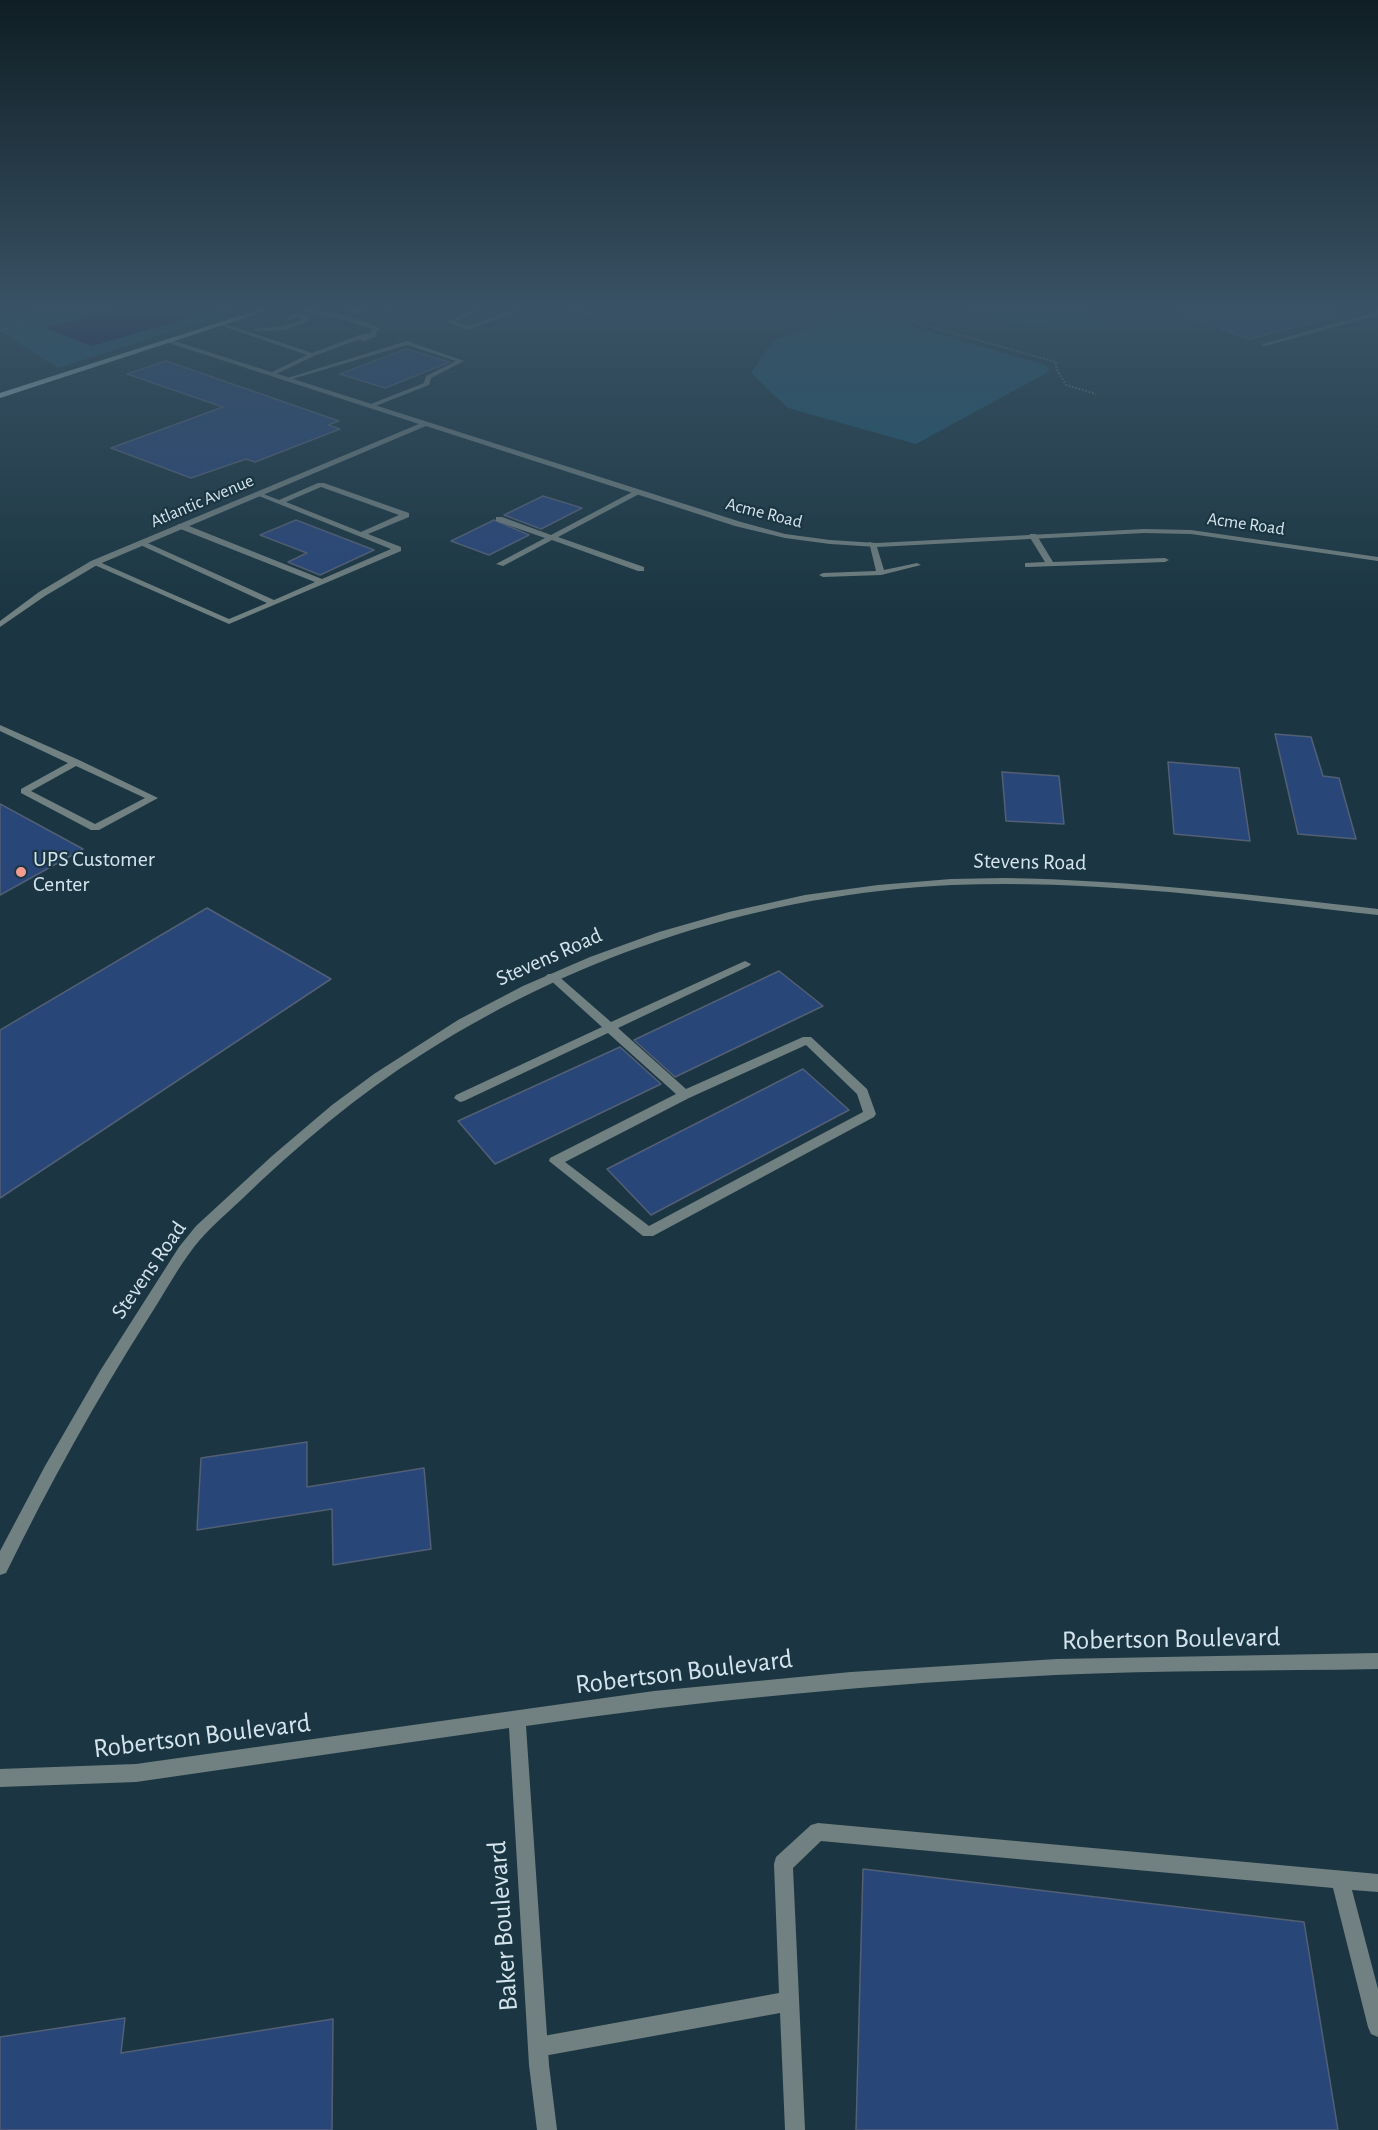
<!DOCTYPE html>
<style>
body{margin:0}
canvas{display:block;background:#1b3642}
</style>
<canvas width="1378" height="2130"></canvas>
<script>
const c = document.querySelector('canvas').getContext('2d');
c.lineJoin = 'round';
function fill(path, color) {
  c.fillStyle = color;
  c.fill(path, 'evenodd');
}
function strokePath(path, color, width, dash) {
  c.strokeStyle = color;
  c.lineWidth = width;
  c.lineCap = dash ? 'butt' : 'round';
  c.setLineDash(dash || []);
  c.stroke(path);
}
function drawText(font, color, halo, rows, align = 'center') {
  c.font = font + ' "Alegreya Sans",sans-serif';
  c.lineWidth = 4.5;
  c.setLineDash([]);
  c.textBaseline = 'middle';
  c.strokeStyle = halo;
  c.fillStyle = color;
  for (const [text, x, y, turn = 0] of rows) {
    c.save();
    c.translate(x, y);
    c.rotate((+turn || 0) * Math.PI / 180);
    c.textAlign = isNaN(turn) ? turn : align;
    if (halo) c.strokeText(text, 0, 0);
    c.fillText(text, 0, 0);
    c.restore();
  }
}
fill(new Path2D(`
 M31,309H242L58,368L0,331V320L35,312Z
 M965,309H1092L1095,329C1050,329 1008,325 965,309Z
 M858,311L1045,365L1050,371L916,444L788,408L751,373L773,341Z`), '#1e566d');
fill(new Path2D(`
 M117,309H222L92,346L46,328Z`), '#1d0b40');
const building = new Path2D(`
 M1176,309H1334L1335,317L1249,339L1175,312Z
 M406,349L450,362L385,388L340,374Z
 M166,361L339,421L328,425L340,429L255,462L246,459L191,478L111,448L223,407L127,374Z
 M543,496L582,508L541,529L504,515Z
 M296,520L374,550L320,575L288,562L307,553L260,535Z
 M494,520L529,535L489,555L451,541Z
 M1275,734L1311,737L1323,776L1339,778L1356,839L1298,834Z
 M1168,762L1239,768L1250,841L1174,834Z
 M1002,772L1059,776L1064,824L1006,821Z
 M0,804L83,849L0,895Z
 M207,908L331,979L0,1198V1030Z
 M779,971L823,1006L675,1077L634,1040Z
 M620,1047L661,1084L495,1164L458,1121Z
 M803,1069L849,1110L651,1215L607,1169Z
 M307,1442V1487L424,1468L431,1549L333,1565L332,1509L197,1530L201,1458Z
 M863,1869L1304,1922L1338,2130H856Z
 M125,2018L121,2053L333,2019L332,2130H0V2037Z`);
fill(building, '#294679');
strokePath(building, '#525f75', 1.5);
strokePath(new Path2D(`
 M886,309L924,325L1056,362L1057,370L1066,385L1096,394
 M0,331L65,309`), '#5b727d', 2, [2, 1.5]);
fill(new Path2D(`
 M294,309C319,308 359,317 381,329L376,332L377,336L362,342L360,339L314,356L272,376L270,375V373L307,355L217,324L222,323L312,353L365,333L372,334L370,331L373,329L337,318Z
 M342,309H372L355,314Z
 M374,309H384L398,313L395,315Z
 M474,309H481L455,322L468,326L516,309H524L468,330L447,322Z
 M1378,311V315L1265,346L1260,345Z
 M300,312L309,319V321L285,330L256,331L253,329L284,326L303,320L299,316L288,320L285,318Z
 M407,341L464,361L431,378L429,385L373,407L370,405L371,404L424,383L426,376L456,361L407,345L289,380L284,379Z
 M318,483H324L409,513V517L368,534L401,547V551L229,624L90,563L97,561L229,619L267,603L136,543L143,541L274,600L315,582L178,528V524H184L322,579L391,549L254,494L258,492L279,500ZM321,487L399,515L361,532L286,502Z
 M636,490L643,492L558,537L644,567V571H638L552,540L503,566L496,564L545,538L496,521V517H502L551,535Z
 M1030,534H1036L1053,562L1165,558L1169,560L1165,562L1028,567H1025V563L1045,562L1029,536Z
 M869,542L876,544L884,570L917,563L921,565L881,575L823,577L819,575L823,573L876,571Z
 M0,725L79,760L158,798L99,830H91L21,793V789L68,763L0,731ZM76,766L145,798L95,824L31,791Z
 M745,961L751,964L749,966L618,1028L686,1089L803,1037H811L867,1089L876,1114L874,1117L653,1236H643L549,1161L550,1158L676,1094L608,1033L464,1101L460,1102L454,1098L456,1095L602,1027L548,978L546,976L548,974H556L611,1022ZM806,1045L857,1094L863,1112L649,1226L565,1162L689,1098Z
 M818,1823L1378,1874V1892L1352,1890L1378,1989V2037L1371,2034L1368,2027L1333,1888L821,1841L793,1868L805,2130H785L780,2013L538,2057L531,2054L528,2047L531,2040L538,2037L779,1993L774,1864L776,1857L811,1825Z`), '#718080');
fill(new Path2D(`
 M566,309H575L592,314L589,316Z
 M168,339L741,522L785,534L830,540L877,543L1144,529L1191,530L1378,557V561L1191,534L1144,533L877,547L830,544L785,538L735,526L426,426L97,565L45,596L0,627V621L39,592L91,561L419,424L166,342Z
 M1005,878C1130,880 1254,895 1378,909V915C1237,899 1095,879 952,885C764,894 583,952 424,1053C357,1095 298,1145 241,1200C225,1215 208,1229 194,1247C177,1269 164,1294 149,1317C96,1400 49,1485 6,1573L0,1575V1551L45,1466L100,1371L179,1247L196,1226L272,1156L332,1105L374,1074L458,1020L523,986L590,957L659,932L729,912L805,895L878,885L951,879Z
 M1378,1653V1669C1271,1671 1163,1670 1055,1675C878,1684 702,1700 526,1726L549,2065L557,2130H537L529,2065L509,1728L136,1782L0,1787V1769L136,1764L654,1691L851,1672L1057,1659Z`), '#718080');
fill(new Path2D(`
 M261,309H272L0,398V393Z`), '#aecdce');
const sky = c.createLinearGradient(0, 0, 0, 607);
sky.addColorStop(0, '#0f1e24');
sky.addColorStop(0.51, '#395265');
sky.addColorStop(1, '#39526500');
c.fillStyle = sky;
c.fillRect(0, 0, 1378, 607);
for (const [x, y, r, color] of [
 [21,872,6,"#f59c91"]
]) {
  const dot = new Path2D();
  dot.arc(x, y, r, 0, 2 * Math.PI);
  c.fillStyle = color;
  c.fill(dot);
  strokePath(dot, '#1b3642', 2);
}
drawText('18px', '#d4e4ec', '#1b3642', [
 ["Atlantic Avenue",202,501,-23],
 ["Acme Road",764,513,14],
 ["Acme Road",1246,524,8]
]);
drawText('22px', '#d4e4ec', '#1b3642', [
 ["UPS Customer",33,859],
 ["Center",33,884]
], 'left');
drawText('22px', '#d4e4ec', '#1b3642', [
 ["Stevens Road",1030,862,1],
 ["Stevens Road",549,957,-24],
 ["Stevens Road",149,1270,-55]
]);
drawText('27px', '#d4e4ec', '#1b3642', [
 ["Robertson Boulevard",1171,1639,-1],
 ["Robertson Boulevard",684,1672,-7],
 ["Robertson Boulevard",202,1736,-7],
 ["Baker Boulevard",503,1926,-94]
]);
</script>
